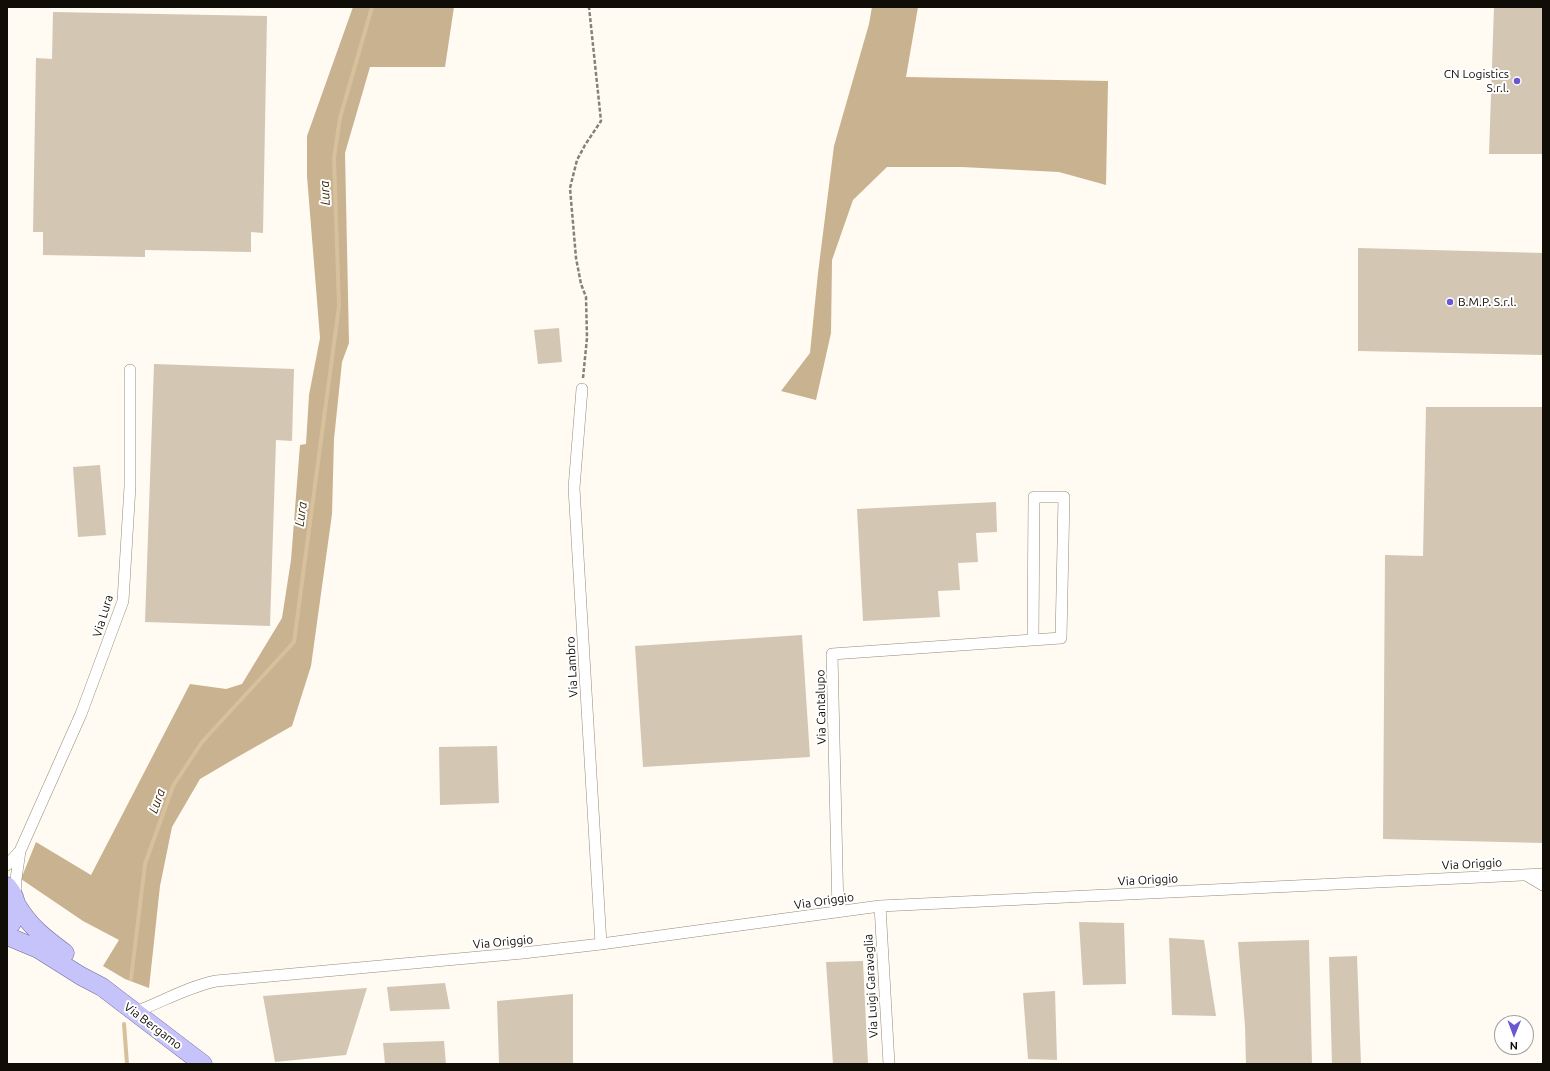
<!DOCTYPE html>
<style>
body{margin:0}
#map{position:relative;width:1550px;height:1071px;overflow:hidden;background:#fffaf2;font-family:Ubuntu,sans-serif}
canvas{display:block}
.frame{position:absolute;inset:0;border:8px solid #100c06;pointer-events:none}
.north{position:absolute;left:1494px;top:1015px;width:40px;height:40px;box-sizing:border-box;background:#fff;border:1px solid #9f9e9b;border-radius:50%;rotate:181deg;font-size:11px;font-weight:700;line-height:16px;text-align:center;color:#100c06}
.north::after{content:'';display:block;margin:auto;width:14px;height:18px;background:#6958d2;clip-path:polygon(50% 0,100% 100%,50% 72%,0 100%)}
</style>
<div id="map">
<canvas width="1550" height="1071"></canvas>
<div class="frame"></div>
<div class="north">N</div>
</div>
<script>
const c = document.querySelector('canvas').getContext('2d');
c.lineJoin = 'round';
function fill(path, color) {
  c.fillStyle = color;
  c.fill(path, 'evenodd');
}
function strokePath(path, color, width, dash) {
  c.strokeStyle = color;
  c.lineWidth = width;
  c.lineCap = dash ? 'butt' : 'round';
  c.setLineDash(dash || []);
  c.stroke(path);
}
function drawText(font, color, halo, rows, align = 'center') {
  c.font = font + ' Ubuntu,sans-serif';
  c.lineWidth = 4;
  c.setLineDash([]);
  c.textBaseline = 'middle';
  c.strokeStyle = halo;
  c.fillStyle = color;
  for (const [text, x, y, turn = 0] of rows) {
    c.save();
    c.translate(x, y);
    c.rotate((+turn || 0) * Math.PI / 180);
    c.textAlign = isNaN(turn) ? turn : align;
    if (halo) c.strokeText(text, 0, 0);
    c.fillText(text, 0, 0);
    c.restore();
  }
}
fill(new Path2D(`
 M353,7H454L445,67H370L345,153L349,343L342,362L334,439L332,514L311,666L292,726L234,759L200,779L172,827L160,886L149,988L125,979L103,966L119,940L83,921L21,879L36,842L91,875L190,684L226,689L242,684L282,618L291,560L300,445L306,444L309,395L320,338L307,176V136Z
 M872,7H918L906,77L1108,81L1106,185L1059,172L962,167H887L853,200L832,260L831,333L816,400L781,391L810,353L818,273L834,146L869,24Z`), '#c8b28f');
strokePath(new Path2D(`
 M131,979L145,864L173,786L202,742L294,642L339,306L334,158L340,118L372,7
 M124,1024L127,1064`), '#d7c19d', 4);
fill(new Path2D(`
 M1494,7H1543V154H1489Z
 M53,12L267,16L263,233L251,232V252L145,250V257L43,255V232H33L36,58L52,59Z
 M1358,248L1543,253V355L1358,351Z
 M559,328L562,362L538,364L534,330Z
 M154,364L294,369L292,441L276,440L270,626L145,622Z
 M1426,407H1543V843L1383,839L1385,555L1423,556Z
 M100,465L106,535L78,537L73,467Z
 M996,502L997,532L976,533L978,562L958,563L960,590L938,591L940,617L863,621L857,509Z
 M802,635L810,757L643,767L635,646Z
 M497,746L499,803L440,805L439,747Z
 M1079,922L1124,923L1126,984L1083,985Z
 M1169,938L1204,940L1216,1016L1172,1015Z
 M1309,940L1312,1064H1246L1245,1026L1238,942Z
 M1357,956L1361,1064H1332L1329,957Z
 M863,961L868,1064H833L826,962Z
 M445,983L450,1009L390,1011L387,987Z
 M367,988L346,1055L275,1062L263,996Z
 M1055,991L1057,1060L1028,1059L1023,993Z
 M573,994V1064H499L497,1001Z
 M444,1041L446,1064H385L383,1043Z`), '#d3c7b4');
const minor = new Path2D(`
 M582,389L574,488L601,944
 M7,865L20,851
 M1526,875L1543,885
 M15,897L16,879L20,851L81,714L123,601L130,486V370
 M880,906L889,1064
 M838,912L832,654L1061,638L1064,497H1034L1033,640
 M135,1012C162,1002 187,987 216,981L523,953L601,944L880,906L1543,874`);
const primary = new Path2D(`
 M7,886C19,899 20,916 7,929
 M17,905C30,927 45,938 65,953
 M7,936L38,949L81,976L102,987L203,1064`);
strokePath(minor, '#958a78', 12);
strokePath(primary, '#6e69a2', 19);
strokePath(new Path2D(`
 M583,378L587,338L586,297L581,284L576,258L570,188L577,160L585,145L601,121L589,7`), '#85817a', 2.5, [4, 2]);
strokePath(minor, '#fff', 11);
strokePath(primary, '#c6c3fa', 18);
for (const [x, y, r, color] of [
 [1517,81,4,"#6958d2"],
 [1450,302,4,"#6958d2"]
]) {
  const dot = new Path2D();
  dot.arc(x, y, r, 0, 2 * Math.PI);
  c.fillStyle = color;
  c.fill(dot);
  strokePath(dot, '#fff', 1.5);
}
drawText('12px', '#100c06', '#fff', [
 ["CN Logistics",1509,74],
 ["S.r.l.",1509,88],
 ["B.M.P. S.r.l.",1458,302,"left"]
], 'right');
drawText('12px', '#100c06', '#fff', [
 ["Via Lura",103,616,-73],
 ["Via Lambro",572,667,-93],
 ["Via Cantalupo",821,707,-91],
 ["Via Origgio",1472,864,-3],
 ["Via Origgio",1148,880,-3],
 ["Via Origgio",824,901,-8],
 ["Via Origgio",503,942,-5],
 ["Via Luigi Garavaglia",871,986,-93],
 ["Via Bergamo",153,1026,37]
]);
drawText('italic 13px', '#3d2c0e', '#fff', [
 ["Lura",325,193,-92],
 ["Lura",301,514,-82],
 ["Lura",157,801,-70]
]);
</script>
